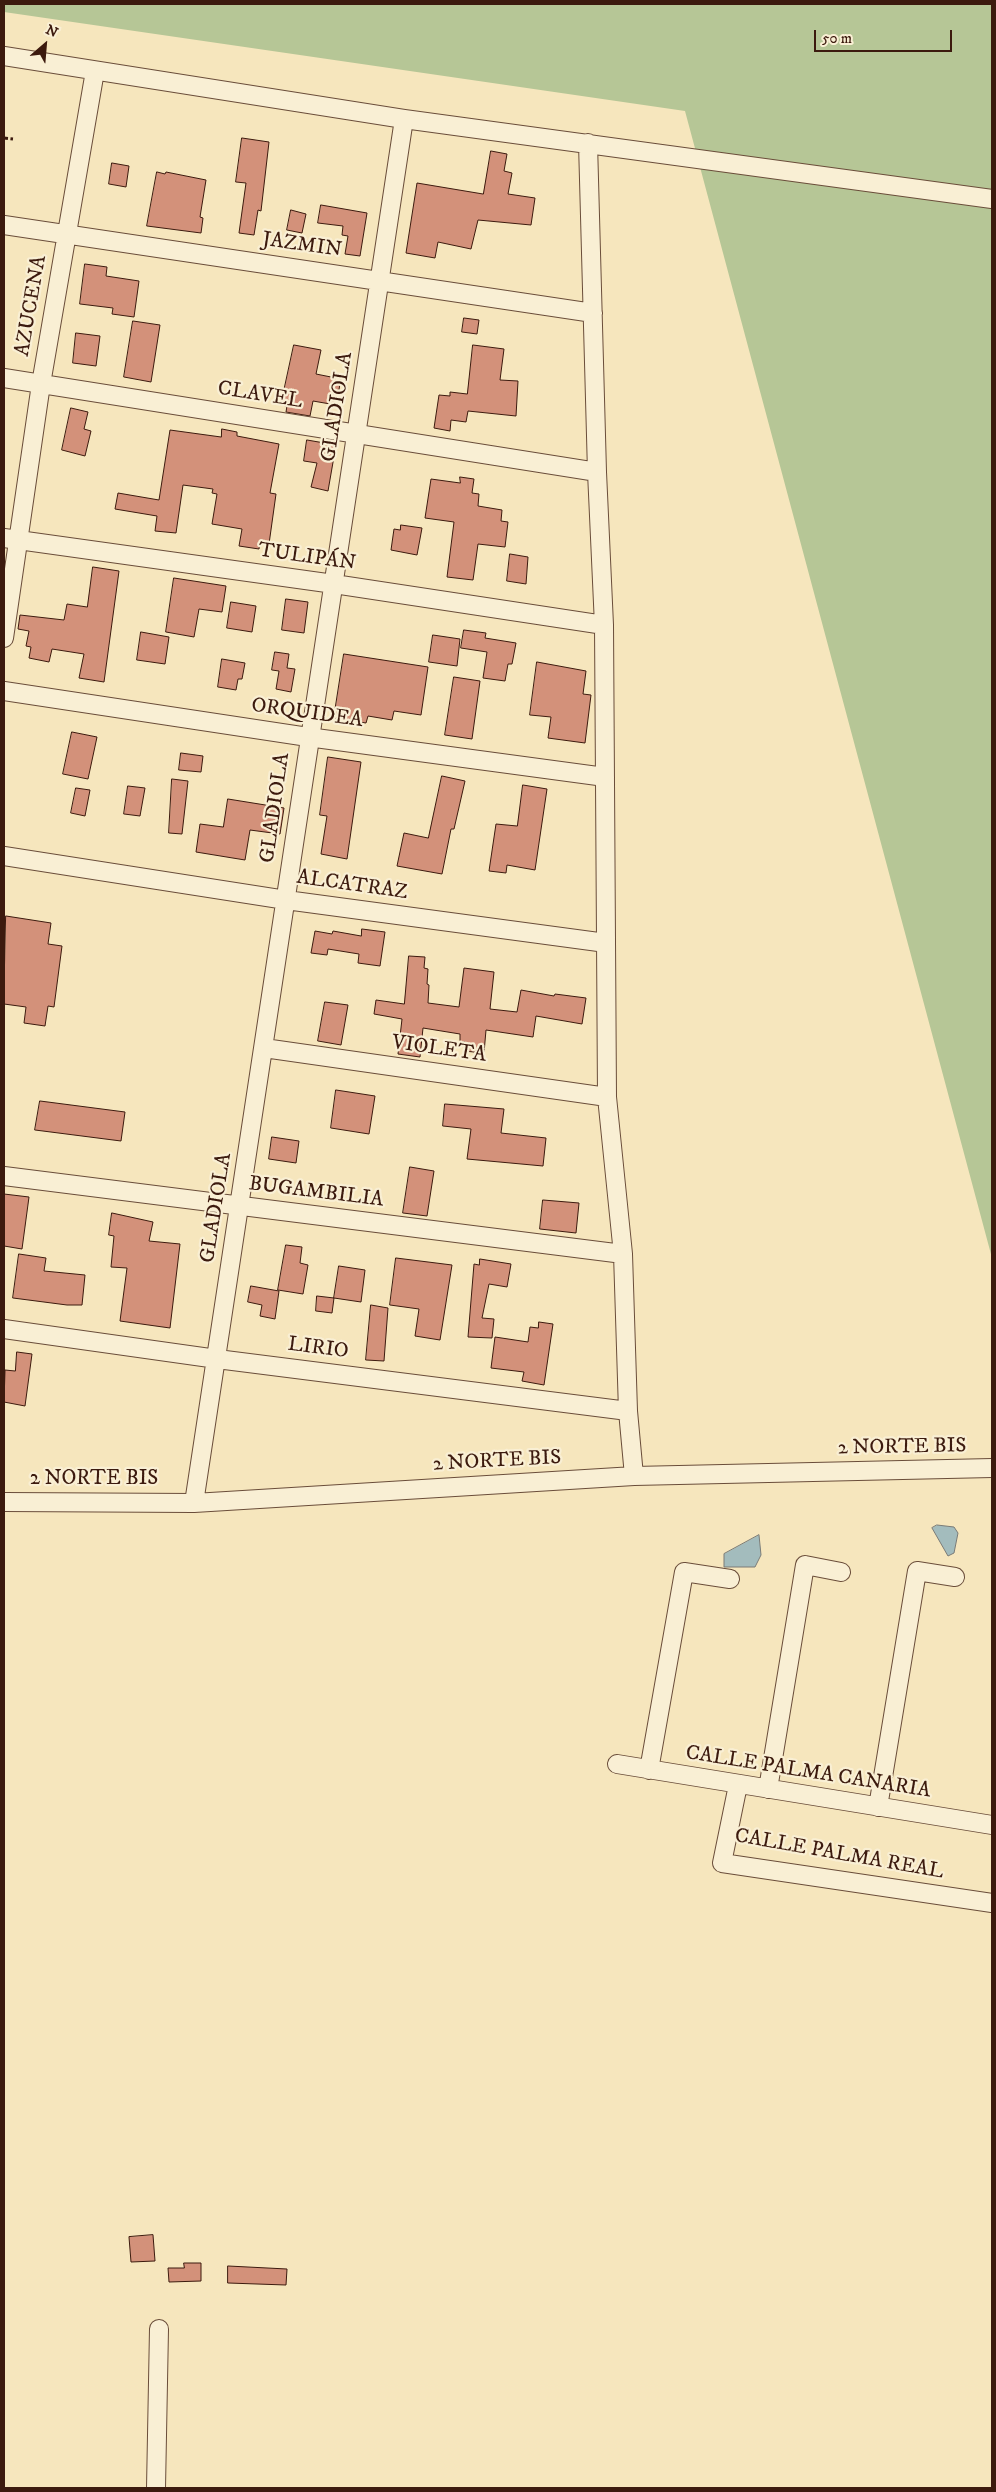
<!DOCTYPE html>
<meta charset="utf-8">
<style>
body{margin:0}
#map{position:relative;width:996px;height:2492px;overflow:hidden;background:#f6e6bd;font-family:"IM FELL DW Pica",serif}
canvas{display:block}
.frame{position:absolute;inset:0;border:5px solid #3c1a0e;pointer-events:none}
.north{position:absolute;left:20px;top:20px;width:50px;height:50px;-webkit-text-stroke:4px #f9efd4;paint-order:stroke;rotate:27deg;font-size:14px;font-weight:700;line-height:20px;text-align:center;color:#3c1a0e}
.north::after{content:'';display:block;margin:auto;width:18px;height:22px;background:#3c1a0e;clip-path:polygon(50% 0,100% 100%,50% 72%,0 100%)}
.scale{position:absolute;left:814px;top:30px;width:138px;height:22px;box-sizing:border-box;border:2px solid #3c1a0e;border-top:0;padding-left:6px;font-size:15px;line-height:18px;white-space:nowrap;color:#3c1a0e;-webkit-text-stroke:4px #f9efd4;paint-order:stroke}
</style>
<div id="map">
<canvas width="996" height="2492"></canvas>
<div class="frame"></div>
<div class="north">N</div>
<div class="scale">50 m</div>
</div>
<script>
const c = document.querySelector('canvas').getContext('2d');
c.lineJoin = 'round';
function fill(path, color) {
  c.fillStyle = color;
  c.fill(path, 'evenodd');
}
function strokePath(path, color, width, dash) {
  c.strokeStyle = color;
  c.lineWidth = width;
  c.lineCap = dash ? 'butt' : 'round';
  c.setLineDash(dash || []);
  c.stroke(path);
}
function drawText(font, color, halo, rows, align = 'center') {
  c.font = font + ' "IM FELL DW Pica",serif';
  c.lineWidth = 4.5;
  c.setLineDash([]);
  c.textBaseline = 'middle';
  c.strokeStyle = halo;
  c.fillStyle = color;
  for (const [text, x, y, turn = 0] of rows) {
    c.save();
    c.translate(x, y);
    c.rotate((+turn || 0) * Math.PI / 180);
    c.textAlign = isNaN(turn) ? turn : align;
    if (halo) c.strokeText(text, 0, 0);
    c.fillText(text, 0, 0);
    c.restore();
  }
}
fill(new Path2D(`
 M4,4H992V1258L685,111L4,12Z`), '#b6c696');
const water = new Path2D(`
 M937,1525L954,1527L958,1533L954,1553L948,1556L932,1528Z
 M759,1535L761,1555L755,1567H724V1554Z`);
fill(water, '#a3bcbd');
strokePath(water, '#7a7b77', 1);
const building = new Path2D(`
 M242,138L269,142L261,211L258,210L254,235L239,233L246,183L236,182Z
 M491,151L507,154L504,171L512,173L508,194L535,198L531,225L478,220L471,249L438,242L435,258L406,253L417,183L483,194Z
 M112,163L129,166L126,187L109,184Z
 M157,172L165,174L166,172L206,180L200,217L203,218L201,233L147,226Z
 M321,205L367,213L360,256L345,254L348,236L342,235L343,226L318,223Z
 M291,210L306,214L302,233L287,230Z
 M85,264L107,267L106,276L139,281L134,317L112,314L113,308L80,304Z
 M464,318L479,320L477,334L462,332Z
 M133,321L160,325L151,382L124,377Z
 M76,333L100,336L96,366L73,363Z
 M294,345L321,350L316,374L341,379L336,405L313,401L310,416L286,412L287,406L281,405Z
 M473,345L504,349L500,380L518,381L516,416L468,411L466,422L451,420L450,431L434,428L439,395L450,396V392L467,394Z
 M71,408L88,412L84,429L91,431L85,456L62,450Z
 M222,429L237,432V436L279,444L270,493L276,494L269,544L260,543L259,549L239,546L242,529L212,524L217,494L212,493L213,489L183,485L176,533L155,531L157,516L115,509L118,493L159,500L170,430L221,437Z
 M307,440L336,445L328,491L311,487L317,463L304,461Z
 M460,477L474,479L472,493L479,494L478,506L502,510L501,521L508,522L505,547L478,544L473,580L447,577L454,522L425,518L431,479L460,483Z
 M401,525L422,528L417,555L391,550L394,529L400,530Z
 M510,554L528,557L526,584L507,581Z
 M93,567L119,571L104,682L79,678L84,654L52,649L49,662L29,658L31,647L26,646L29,631L18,629L20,615L64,620L67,604L87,607Z
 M174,578L226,586L222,612L199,609L194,637L166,632Z
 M286,599L308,602L304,633L282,630Z
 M231,602L256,606L252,632L227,628Z
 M464,630L486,633L485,638L516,643L512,664H508L505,681L483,678L487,652L461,648Z
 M141,632L169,637L165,664L137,660Z
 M433,635L460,639L457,666L429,662Z
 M275,652L289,654L287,668L295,669L291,692L276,689L279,671L272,670Z
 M344,654L428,667L421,715L394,711L392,720L368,716L366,723L334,718Z
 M222,659L245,663L242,679H238L236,690L218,687Z
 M537,662L586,671L583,694L591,695L585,743L548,738L551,717L530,715Z
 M454,677L480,681L472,739L445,735Z
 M72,732L97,737L88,779L63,774Z
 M181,753L203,756L201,772L179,770Z
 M328,757L361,762L347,859L321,854L327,816L320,815Z
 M442,776L465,781L454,829H451L442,874L397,866L404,833L428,838Z
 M172,779L188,781L182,834L169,833Z
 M523,785L547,789L535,870L507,865L506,873L489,871L496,824L517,826Z
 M128,786L145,788L140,816L124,814Z
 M76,788L90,790L85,816L71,813Z
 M228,799L284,808L280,834L250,830L245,860L196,852L200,824L223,827Z
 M6,916L51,923L48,944L62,946L54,1007L48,1006L45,1026L24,1023L26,1007L4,1004Z
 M362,929L385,932L380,966L358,963L359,954L328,949L327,955L311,953L315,931L332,934L333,931L361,936Z
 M409,956L425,957L424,968L428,969L427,984L429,985L428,1003L459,1007L464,968L494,972L490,1009L517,1012L521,990L554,996L555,994L586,998L582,1024L536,1016L533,1037L486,1030L484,1053L464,1051L465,1042H460V1034L423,1028L420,1057L398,1054L402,1019L374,1014L376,1000L404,1004Z
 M325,1002L348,1005L341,1045L318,1041Z
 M336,1090L375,1096L369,1134L331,1128Z
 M40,1101L125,1112L121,1141L35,1130Z
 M445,1104L504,1109L501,1133L546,1138L543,1166L467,1159L471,1129L443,1126Z
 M272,1137L299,1141L296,1163L269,1159Z
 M410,1167L434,1171L427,1216L403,1213Z
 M4,1194L29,1197L22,1249L4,1246Z
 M543,1200L579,1203L576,1233L540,1229Z
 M112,1213L153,1222L149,1241L180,1244L170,1328L120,1321L127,1268L111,1267L114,1236L109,1235Z
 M286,1245L302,1247L300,1263L308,1265L303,1294L278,1290Z
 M19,1254L46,1258L44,1271L85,1275L82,1305H67L13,1298Z
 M396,1258L452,1265L440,1340L415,1336L419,1309L390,1305Z
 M480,1259L511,1264L507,1287L489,1284L482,1318L494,1319L492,1338L468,1337L474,1264L479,1265Z
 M339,1266L365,1270L361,1302L334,1298Z
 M251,1286L279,1291L275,1319L260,1316L262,1305L248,1302Z
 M317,1296L334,1298L332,1313L316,1311Z
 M371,1305L388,1308L384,1361L366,1360Z
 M539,1322L553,1324L544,1385L522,1381L524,1372L491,1368L495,1337L528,1342L530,1327L538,1328Z
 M17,1352L32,1354L25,1406L4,1402L5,1370L15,1371Z
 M153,2235L155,2261L131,2262L129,2237Z
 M184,2263H201V2281L169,2282L168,2268H184Z
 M228,2266L287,2269L286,2285L228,2283Z`);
fill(building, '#d3917a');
strokePath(building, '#3c1a0e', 1);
const minor = new Path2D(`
 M4,56L404,119L992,199
 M588,143L597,472L604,625L607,1097L623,1254L628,1411L634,1476
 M4,225L593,313
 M4,378L597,472
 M4,538L334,584L604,625
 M4,638L41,384L95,71
 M4,691L308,737L605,777
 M4,856L286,900L606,943
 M264,1048L607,1097
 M4,1176L623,1254
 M4,1329L217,1359L628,1411
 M4,1502L194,1503L634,1476L992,1468
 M194,1503L404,119
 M617,1764L992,1825
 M649,1770L684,1572L730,1579
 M738,1785L722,1863L992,1903
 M768,1789L805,1565L841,1572
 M878,1807L917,1571L955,1577
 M156,2488L159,2329`);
strokePath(minor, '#6a4d3a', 20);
strokePath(new Path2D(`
 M4,138L13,139`), '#3c1a0e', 3, [4, 2.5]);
strokePath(minor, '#f9efd4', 18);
drawText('21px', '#3c1a0e', '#f9efd4', [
 ["JAZMIN",302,246,8],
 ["AZUCENA",32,306,-80],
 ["CLAVEL",260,396,9],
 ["GLADIOLA",338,407,-81],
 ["TULIPÁN",307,558,8],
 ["ORQUIDEA",307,714,8],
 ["GLADIOLA",276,808,-82],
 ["ALCATRAZ",352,886,8],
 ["VIOLETA",439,1050,8],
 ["BUGAMBILIA",316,1193,7],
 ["GLADIOLA",217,1208,-81],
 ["LIRIO",318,1349,7],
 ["2 NORTE BIS",902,1448,-1],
 ["2 NORTE BIS",497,1462,-3],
 ["2 NORTE BIS",94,1480],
 ["CALLE PALMA CANARIA",808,1773,9],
 ["CALLE PALMA REAL",839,1855,10]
]);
</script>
